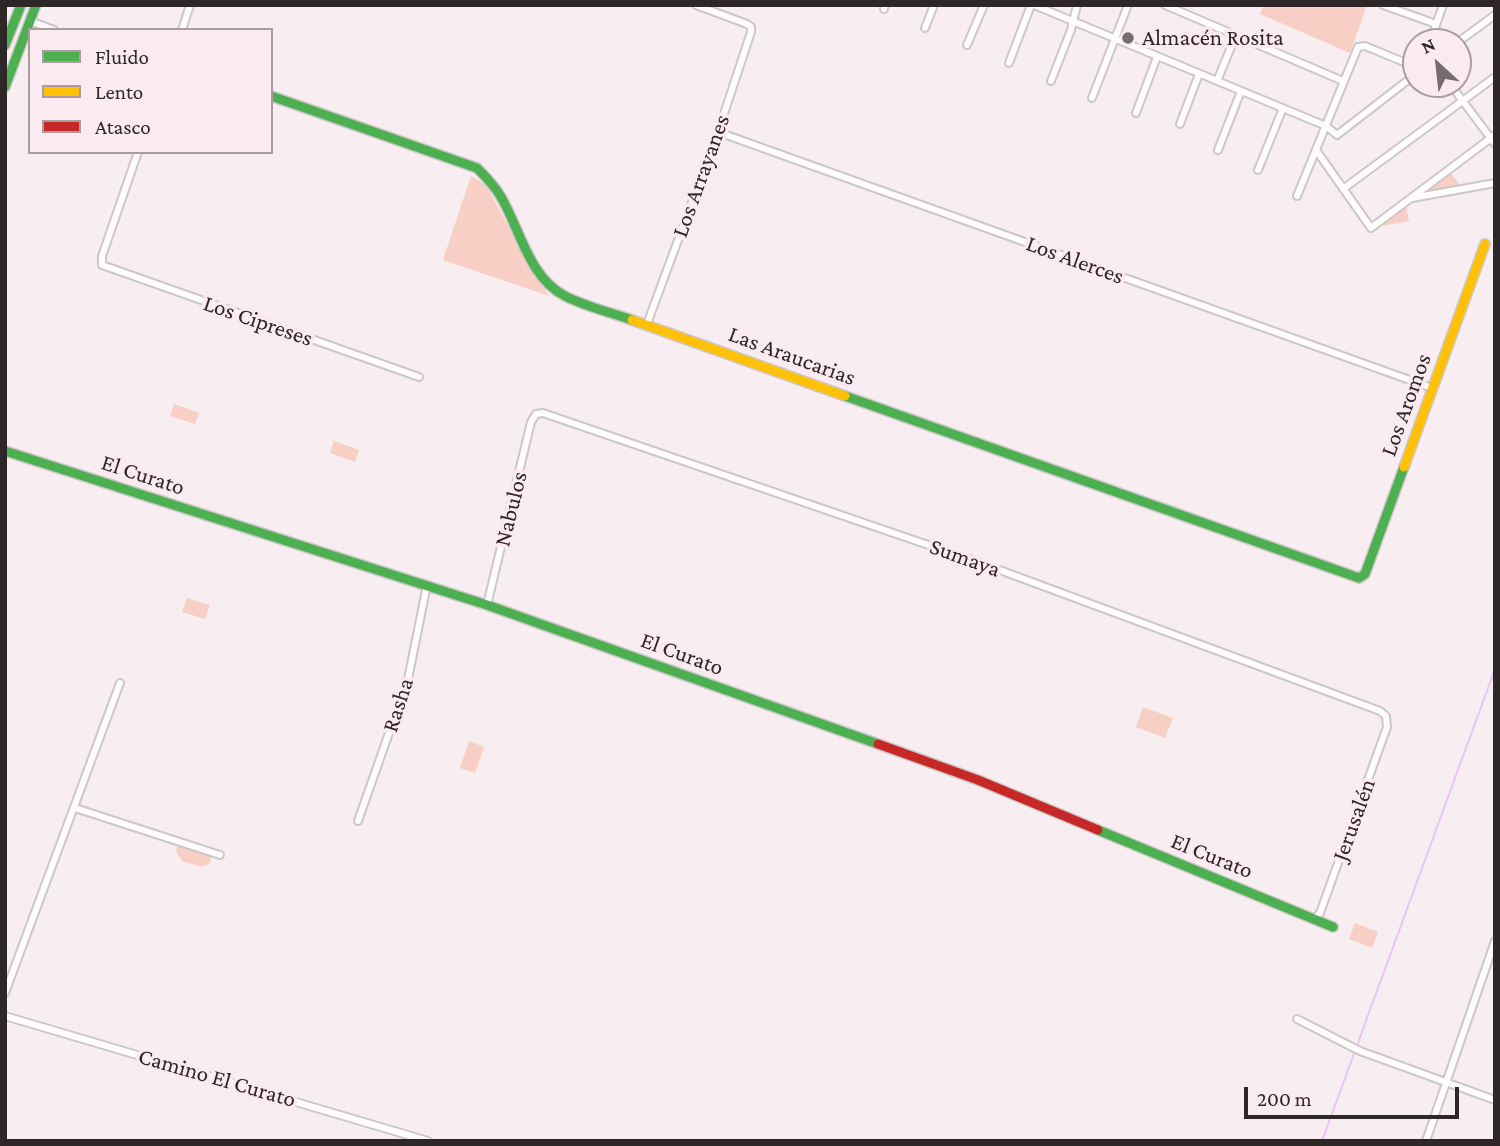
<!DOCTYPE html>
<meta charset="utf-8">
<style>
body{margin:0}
#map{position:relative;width:1500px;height:1146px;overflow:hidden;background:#f8eef1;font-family:"Crimson Pro",serif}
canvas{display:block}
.frame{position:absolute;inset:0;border:7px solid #2d2728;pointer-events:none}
.legend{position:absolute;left:28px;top:28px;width:245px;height:126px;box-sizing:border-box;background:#fbebf0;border:2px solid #a99da0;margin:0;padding:9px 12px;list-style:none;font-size:21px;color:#2d2728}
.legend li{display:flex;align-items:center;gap:14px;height:35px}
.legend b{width:35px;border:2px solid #a99da0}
.north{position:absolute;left:1402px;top:28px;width:70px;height:70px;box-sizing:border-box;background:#fbebf0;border:2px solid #a99da0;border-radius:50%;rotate:333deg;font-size:19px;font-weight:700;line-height:28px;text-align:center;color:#2d2728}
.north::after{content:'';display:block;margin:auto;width:24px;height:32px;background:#746d6e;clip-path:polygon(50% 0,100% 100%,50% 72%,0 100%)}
.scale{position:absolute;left:1244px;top:1087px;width:215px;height:32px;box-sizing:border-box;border:4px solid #2d2728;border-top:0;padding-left:9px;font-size:21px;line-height:24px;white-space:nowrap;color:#2d2728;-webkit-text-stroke:5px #fbebf0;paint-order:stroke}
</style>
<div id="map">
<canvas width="1500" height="1146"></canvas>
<div class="frame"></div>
<ul class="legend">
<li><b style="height:9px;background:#4caf50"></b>Fluido</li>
<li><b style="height:9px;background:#ffc107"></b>Lento</li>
<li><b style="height:9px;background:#c62828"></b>Atasco</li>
</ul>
<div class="north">N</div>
<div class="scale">200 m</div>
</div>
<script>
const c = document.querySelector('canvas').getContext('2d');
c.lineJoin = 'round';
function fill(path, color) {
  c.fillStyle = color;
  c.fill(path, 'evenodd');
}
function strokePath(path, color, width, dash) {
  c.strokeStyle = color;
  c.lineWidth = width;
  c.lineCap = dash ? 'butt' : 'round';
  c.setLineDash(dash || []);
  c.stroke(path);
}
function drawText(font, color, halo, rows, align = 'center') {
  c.font = font + ' "Crimson Pro",serif';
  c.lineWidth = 7;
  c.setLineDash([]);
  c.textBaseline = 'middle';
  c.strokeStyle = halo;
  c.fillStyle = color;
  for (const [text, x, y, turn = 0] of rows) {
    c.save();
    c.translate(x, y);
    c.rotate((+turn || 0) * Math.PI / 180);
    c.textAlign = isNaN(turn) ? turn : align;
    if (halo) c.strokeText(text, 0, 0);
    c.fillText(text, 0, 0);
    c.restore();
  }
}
fill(new Path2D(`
 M1264,5H1367L1350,53L1260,14Z
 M1441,27L1459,35L1450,42H1437Z
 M1451,173L1460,185L1425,192Z
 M471,176L486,185L534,274L549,296L443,260Z
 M1406,205L1409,221L1381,226Z
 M174,404L199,413L195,424L170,416Z
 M334,441L359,450L355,462L330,453Z
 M187,598L210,605L205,619L182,612Z
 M1143,707L1173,718L1165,738L1136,727Z
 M469,741L484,747L475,773L460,768Z
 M178,845L212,856L210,863L202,867L182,861L176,851Z
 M1355,923L1378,932L1372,948L1349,939Z`), '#f7cfc4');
strokePath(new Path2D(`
 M1322,1141L1495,669`), '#eac3f7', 2);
const street = new Path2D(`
 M1034,5L1326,126L1337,135L1416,74
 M1165,5L1343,81
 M1383,5L1436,24
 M884,9L885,5
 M30,21L54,30
 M925,28L934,5
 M182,30L190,5
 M1430,42L1443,5
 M1458,42L1495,15
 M967,45L984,5
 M1009,63L1031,5
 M1051,81L1071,30L1077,5
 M1217,81L1236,35
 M1450,84L1495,144
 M1092,98L1128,5
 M1136,113L1157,57
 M1180,124L1199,74
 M718,132L1432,388
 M1218,150L1241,91
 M1316,150L1371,228L1495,135
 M138,152L102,256V265L419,377
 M1258,170L1283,108
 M1343,189L1495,77
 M1297,196L1358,47L1365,46L1416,67
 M1412,198L1495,183
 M647,324L718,132L751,32V27L747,24L696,5
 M487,605L531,422L536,414L543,413L978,562L1380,711L1386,716L1387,727L1320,913L1314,919
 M75,808L220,855
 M358,821L408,679L427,585
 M5,993L120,683
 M5,1016L428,1141
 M1297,1019L1360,1051L1495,1100
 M1426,1141L1495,941`);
const fast = new Path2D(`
 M5,45L21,5
 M5,87L36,5
 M271,96L477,168C486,177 495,186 501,197C520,229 529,278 565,296C586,307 610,312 632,320
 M845,396L1359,578L1365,574L1404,467
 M5,451L487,605L878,744
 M1098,830L1333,927`);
const slow = new Path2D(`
 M632,320L845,396
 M1404,467L1485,244`);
const jam = new Path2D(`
 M878,744L978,780L1098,830`);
strokePath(street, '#cec7c9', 10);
strokePath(fast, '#cec7c9', 12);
strokePath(slow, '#cec7c9', 12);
strokePath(jam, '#cec7c9', 12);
strokePath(street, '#fefcfd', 6);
strokePath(fast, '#4caf50', 9);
strokePath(slow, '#ffc107', 9);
strokePath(jam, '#c62828', 9);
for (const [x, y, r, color] of [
 [1128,38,7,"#746d6e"]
]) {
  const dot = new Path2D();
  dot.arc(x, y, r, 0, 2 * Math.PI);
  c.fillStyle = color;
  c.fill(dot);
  strokePath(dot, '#fbebf0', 2.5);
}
drawText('23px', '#2d2728', '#fbebf0', [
 ["Almacén Rosita",1142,38]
], 'left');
drawText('23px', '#2d2728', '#fbebf0', [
 ["Los Arrayanes",701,176,-70],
 ["Los Alerces",1075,260,20],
 ["Los Cipreses",258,321,19],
 ["Las Araucarias",792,356,20],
 ["Los Aromos",1406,405,-70],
 ["El Curato",143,475,18],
 ["Nabulos",511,509,-76],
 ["Sumaya",965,558,20],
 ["El Curato",682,654,20],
 ["Rasha",398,705,-72],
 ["Jerusalén",1354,820,-70],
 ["El Curato",1212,856,22],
 ["Camino El Curato",217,1078,16]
]);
</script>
